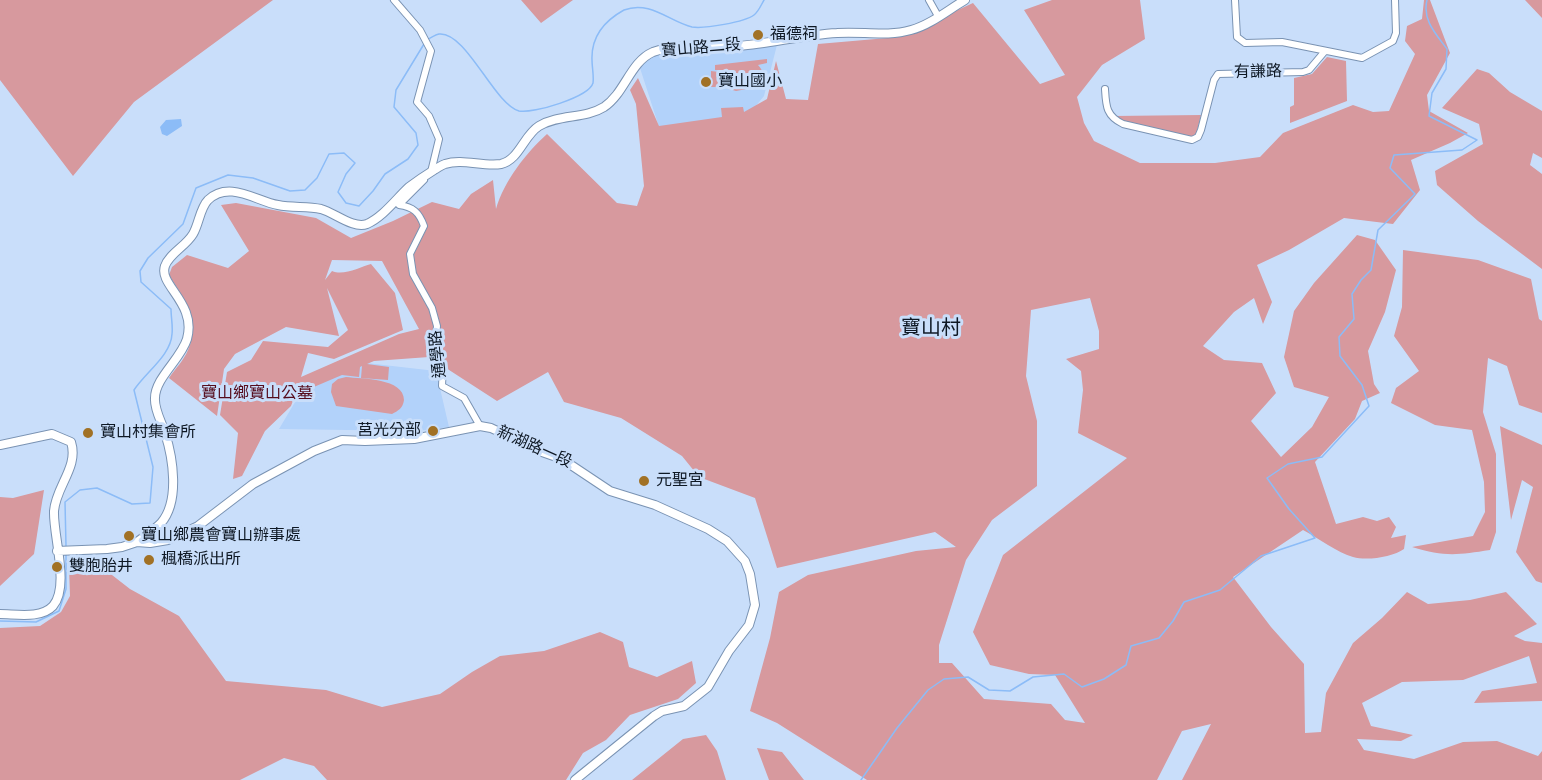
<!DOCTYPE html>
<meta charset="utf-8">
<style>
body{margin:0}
canvas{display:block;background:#c9defa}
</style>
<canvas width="1542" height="780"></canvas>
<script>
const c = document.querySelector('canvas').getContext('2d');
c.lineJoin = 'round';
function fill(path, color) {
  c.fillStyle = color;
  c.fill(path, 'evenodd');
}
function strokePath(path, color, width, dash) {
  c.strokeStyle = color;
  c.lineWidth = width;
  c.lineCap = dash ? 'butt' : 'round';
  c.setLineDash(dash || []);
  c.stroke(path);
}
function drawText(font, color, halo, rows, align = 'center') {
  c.font = font + ' "Source Sans 3","Noto Sans TC",sans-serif';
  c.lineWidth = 6;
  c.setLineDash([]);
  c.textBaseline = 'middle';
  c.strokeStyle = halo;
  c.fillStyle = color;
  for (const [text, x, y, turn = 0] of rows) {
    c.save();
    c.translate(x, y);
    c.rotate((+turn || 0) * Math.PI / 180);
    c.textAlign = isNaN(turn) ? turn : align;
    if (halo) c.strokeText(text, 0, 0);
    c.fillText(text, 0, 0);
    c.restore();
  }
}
fill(new Path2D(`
 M777,45L764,96L745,119L661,133L640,68L647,59L659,52Z
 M340,360L436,371L449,427L417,431L279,429L298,397Z`), '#b2d2fa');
fill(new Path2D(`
 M0,0H273L134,102L73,176L0,80Z
 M521,0H573L541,23Z
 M1052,0H1140L1145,39L1102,65L1077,97L1084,123L1094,141L1140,163H1215L1260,157L1283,133L1353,105L1373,112L1389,111L1415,54L1405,41L1407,26L1422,19L1424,0H1430L1450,53L1427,95L1429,111L1468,133L1450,143L1411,160L1420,190L1393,224L1344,218L1289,250L1257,265L1272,302L1263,324L1254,298L1234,312L1203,346L1224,360L1262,363L1276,393L1251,421L1281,457L1312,427L1329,397L1294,387L1284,357L1294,311L1314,283L1357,235L1375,240L1396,270L1385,312L1368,351L1374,384L1380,393L1362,401L1355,419L1315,462L1336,524L1363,517L1377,521L1389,517L1396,527L1391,538L1406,535L1404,549C1393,557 1367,561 1353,557C1338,553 1318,538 1303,530L1233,577L1271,627L1304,664L1305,733L1321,732L1326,693L1353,643L1382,618L1407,592L1428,604L1470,600L1506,592L1537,624L1514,636L1525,641L1542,643V701L1474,703L1482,691L1537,683L1529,656L1463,680L1402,682L1362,703L1371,726L1413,735L1401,741L1357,739L1364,750L1414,759L1463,742L1497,741L1538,756L1542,751V780H1182L1211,724L1182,731L1157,780H867L777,723L750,711L770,638L779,592L808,575L916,551L956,547L935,532L777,568L755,498L699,477L682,456L621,418L564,402L548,372L497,401L429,357L374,361L367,364L389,367L388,380L361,378L362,366L360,367L359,377L342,375L295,395L291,406L265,431L242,476L233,479L238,433L220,415L227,372L251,360L263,341L328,347L348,330L327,288L339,336L286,327L235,354L224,369L217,416L169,378C175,369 184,360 188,350C201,323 183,297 169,275L172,267L187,255L228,268L249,251L221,205L236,203L316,218L351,238L393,221L432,202L459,209L471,194L493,180L496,209C504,181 526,153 547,134L617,203L637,206L644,186L636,104L630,90L638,78L659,126L722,117L721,108L743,107L744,112L767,99L776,61L786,99L808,100L818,44L899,37L973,3L1040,84L1065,75L1024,10ZM332,260L382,261L419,329L399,334L301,377L308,353L334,359L403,330L395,293L371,264C360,267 344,276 332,271L325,280ZM1090,298L1099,331V349L1066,359L1081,371L1083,390L1078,433L1127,458L1003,555L973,632L990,665L1029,674L1055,675L1085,723L1065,720L1051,704L984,699L952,663H939V645L966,560L992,520L1037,486V421L1026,376L1031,310Z
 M1525,0H1542V18Z
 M1327,57L1346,61L1347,101L1290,123V107L1294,105V78L1312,74Z
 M767,59V63L758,65C765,72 764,79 757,87L736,91L726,88L722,85L719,76V87H711V71L719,72L720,75L722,70H715V65Z
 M1477,69L1489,73L1510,92L1542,111V158L1533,153L1530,165L1542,174V269L1478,221L1437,185L1435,171L1483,144L1479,124L1442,108Z
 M1201,115L1196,135L1192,137L1124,122L1113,116Z
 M1403,250L1478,260L1531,279L1539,319L1542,321V413L1519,405L1507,366L1488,358L1483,412L1496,454V532L1490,550C1458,555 1444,557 1412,547L1473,536L1485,512L1484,482L1472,430L1435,425L1391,403L1396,388L1419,371L1394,336L1402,307Z
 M346,377C362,379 404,378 404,400C403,408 398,411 392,414L336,406L331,392L332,384L338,379Z
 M1500,426L1542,445V583L1536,581L1516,552L1533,487L1522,480L1511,520Z
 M44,490L34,554L0,586V497L13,498Z
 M82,561H94L130,589L179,616L226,681L326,690L382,707L440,694L472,672L500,656L544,651L600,632L623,642L629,667L657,677L692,661L696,683L678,699L630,715L606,740L583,753L566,780H327L314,766L284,758L240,780H0V628L40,626L61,612L70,596L69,566Z
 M706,735L717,751L726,780H632L683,739Z
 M757,748L782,752L804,780H769Z`), '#d7999e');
fill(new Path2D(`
 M181,119L182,126L167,136L162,134L160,127L166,120Z`), '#8cbcf7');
strokePath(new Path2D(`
 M427,40C430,38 435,35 439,34C466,31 494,104 519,111C533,114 589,97 593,83C594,76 592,67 592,60C591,36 604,21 624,10C650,0 670,22 692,27C704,29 745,22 754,15C759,11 761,5 764,0
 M66,546L65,502L80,490L97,488L132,504L150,503L153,467L134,390C146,372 171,355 172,334C173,326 171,317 171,309L141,282L140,271L148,258L183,224L196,188L228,175L253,178L290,191L305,190L317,178L329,154L344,153L355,163L346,174L338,192L346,203L359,206L373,191L385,174L408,159L418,145L416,133L394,107L396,90L424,44
 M0,621L36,622L59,611L66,589V554
 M861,780L897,728L928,690L944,679L968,677L989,690L1010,691L1033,677L1064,674L1082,687L1104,679L1126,665L1131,646L1159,638L1173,621L1184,602L1220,590L1261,556L1315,538L1289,509L1267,478L1288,464L1322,457L1369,406L1362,385L1340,356L1339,337L1354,319L1352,294L1361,280L1371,270L1378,230L1415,194L1390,168L1394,155L1462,150L1477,140L1429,116L1432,93L1446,69L1447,49C1436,34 1422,20 1427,0`), '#8cbcf7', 1.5);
const minor = new Path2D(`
 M394,0L420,30L431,51L417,102L429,116L439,139L431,172
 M929,0L938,16
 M1235,0L1237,37L1245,43L1282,42L1362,58L1393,41L1396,33L1395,0
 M1105,89C1106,106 1106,116 1123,124L1192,140L1198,137L1201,130L1214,80L1218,74L1303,72L1309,70L1325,51
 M424,180L399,205C413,207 419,212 424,226L410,254L413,274L432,308L437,326L435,348L443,364L442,386L464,398L480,426`);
const tertiary = new Path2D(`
 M0,445L52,434L71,442C79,467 56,486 54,511C53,536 70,586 53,606C41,619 16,614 0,614
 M137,542C145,536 154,530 161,523C180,501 173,458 165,433C162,422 154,410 155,398C155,378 181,359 187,339C197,303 158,285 165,266C169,254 186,246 193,234C199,224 200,208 208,200C229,180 256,201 278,205C292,208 307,206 321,209C335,213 353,229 367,224C383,217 396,199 409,187C417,181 426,175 434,170C438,168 441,165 445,164C462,158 483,167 501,164C519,160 524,135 539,126C559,114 585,119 604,107C625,93 630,62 653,52C677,43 713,47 739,46C772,43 804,35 837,33C861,31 887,37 911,30C930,25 948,10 965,0
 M57,551L107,549L122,547L137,542L150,543L168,540L198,526L253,484L314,451L342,440L365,441L414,439L480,426L491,428L542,452L562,459L610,491L655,505L708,529L727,541L745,561L750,574L755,605L749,625L729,651L708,687L684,706L662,711L654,716L575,780`);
strokePath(minor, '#7a93b3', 8);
strokePath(tertiary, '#7a93b3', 10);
strokePath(minor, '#fff', 6);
strokePath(tertiary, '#fff', 8);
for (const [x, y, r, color] of [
 [758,35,6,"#a17125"],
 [706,82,6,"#a17125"],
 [433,431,6,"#a17125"],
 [88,433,6,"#a17125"],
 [644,481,6,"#a17125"],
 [129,536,6,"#a17125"],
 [149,560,6,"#a17125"],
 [57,567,6,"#a17125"]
]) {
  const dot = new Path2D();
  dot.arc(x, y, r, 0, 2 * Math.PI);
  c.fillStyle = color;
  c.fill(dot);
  strokePath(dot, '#c9defa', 2);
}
drawText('16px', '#0e1824', '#c9defa', [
 ["福德祠",770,35],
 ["寶山國小",718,82],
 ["莒光分部",421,431,"right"],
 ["寶山村集會所",100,433],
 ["元聖宮",656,481],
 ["寶山鄉農會寶山辦事處",141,536],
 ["楓橋派出所",161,560],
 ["雙胞胎井",69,567]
], 'left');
drawText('16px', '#0e1824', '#c9defa', [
 ["寶山路二段",701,49,-5],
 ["有謙路",1258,73,-1],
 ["通學路",439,354,-96],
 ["新湖路一段",534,448,24]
]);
drawText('16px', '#550c1c', '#c9defa', [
 ["寶山鄉寶山公墓",257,394]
]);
drawText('20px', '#0e1824', '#c9defa', [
 ["寶山村",931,330]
]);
</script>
